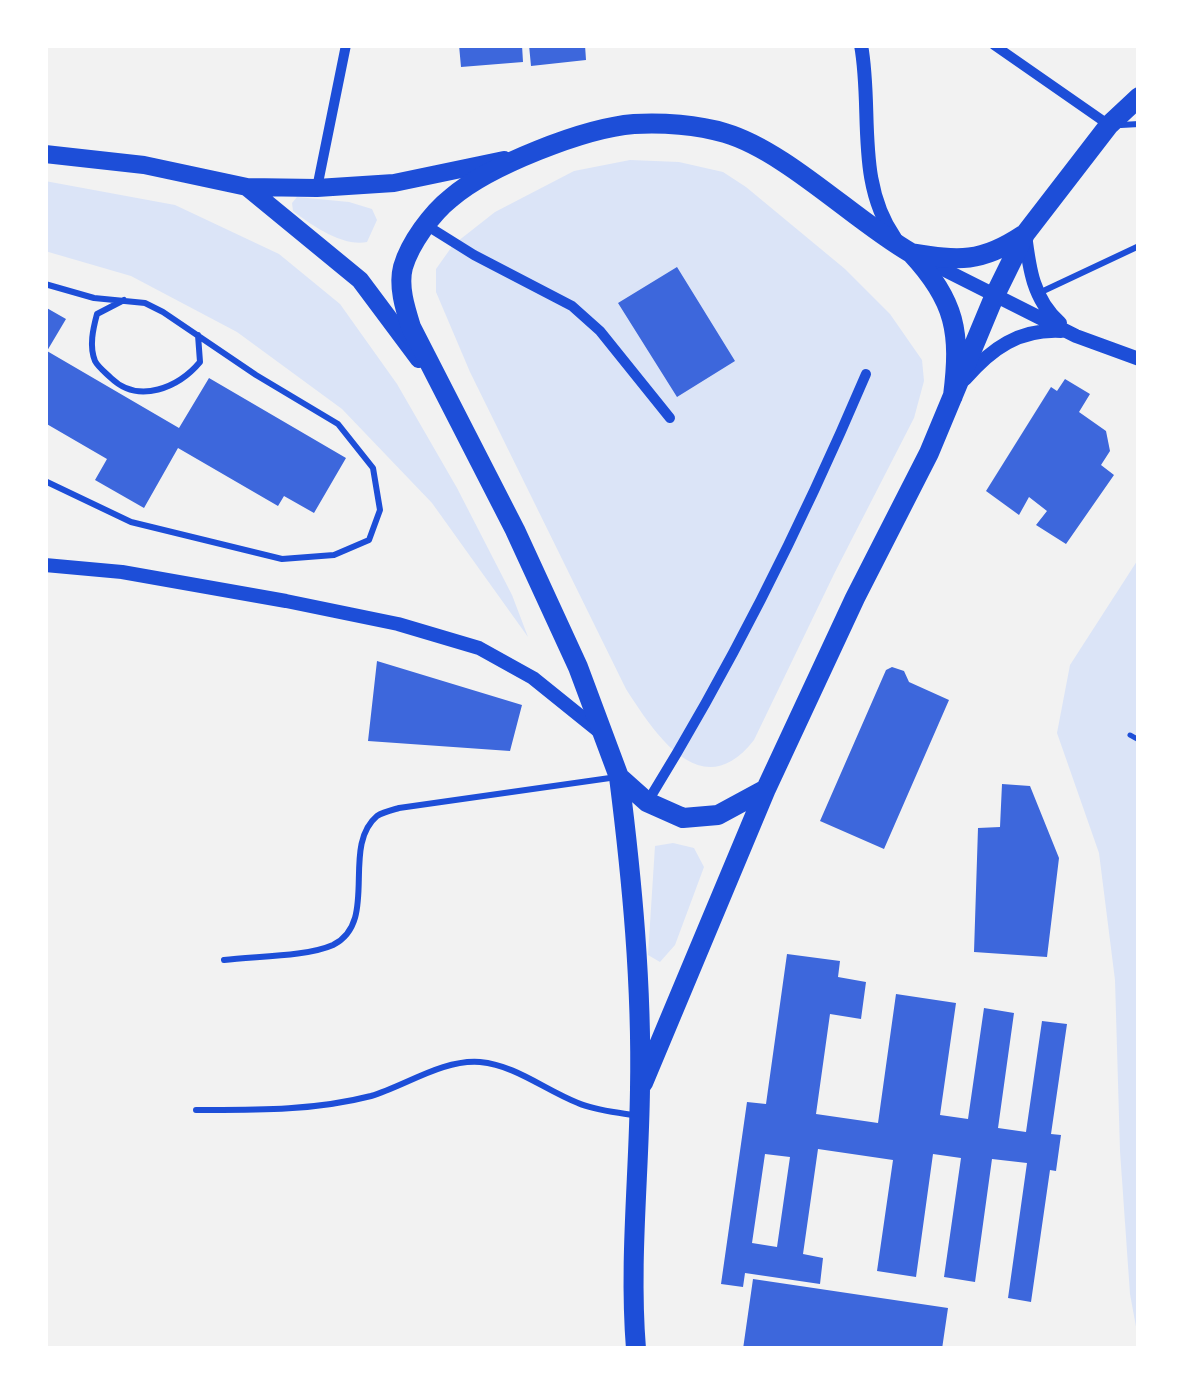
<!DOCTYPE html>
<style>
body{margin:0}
#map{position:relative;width:1184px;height:1394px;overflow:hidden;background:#f2f2f2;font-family:"Roboto Condensed",sans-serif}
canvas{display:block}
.frame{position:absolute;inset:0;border:48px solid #fff;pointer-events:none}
</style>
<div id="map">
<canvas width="1184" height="1394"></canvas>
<div class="frame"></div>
</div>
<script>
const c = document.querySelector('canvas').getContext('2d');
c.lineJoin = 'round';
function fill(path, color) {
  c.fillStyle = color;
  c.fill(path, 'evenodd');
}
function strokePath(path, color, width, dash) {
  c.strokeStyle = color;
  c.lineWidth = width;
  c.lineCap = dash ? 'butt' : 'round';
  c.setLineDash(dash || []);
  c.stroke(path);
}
fill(new Path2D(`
 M630,160L679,162L723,172L746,187L845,269L890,314L922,360L924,381L914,418L835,572L754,740C702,807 655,734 626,689L470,372L436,292V269L453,245L495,212L574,171Z
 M45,181L175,205L279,254L340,304L397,384L457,488L512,595L528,637L432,503L342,409L237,332L131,276L45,251Z
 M297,197L349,202L372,209L377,220L367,242C343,247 311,225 293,211L292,203Z
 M1139,558V1343L1130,1294L1120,1151L1115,980L1099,853L1057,733L1070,665Z
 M673,843L694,848L704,867L675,945L660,962L648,955L655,846Z`), '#dbe4f7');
fill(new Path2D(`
 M459,45H522L523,62L461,67Z
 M529,45H585L586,60L531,66Z
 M677,267L735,361L677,397L618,303Z
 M45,307L66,319L47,351L179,428L209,378L346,458L314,513L284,496L278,506L178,448L144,508L95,480L107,459L45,423Z
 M1065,379L1090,394L1079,412L1106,431L1110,451L1101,465L1114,475L1066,544L1036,525L1047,511L1029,497L1019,515L986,491L1051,387L1057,391Z
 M377,661L522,705L510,751L368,741Z
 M892,667L904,671L909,682L949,700L884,849L820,821L886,670Z
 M1002,784L1030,786L1059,858L1047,957L974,952L978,828L1000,827Z
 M787,954L840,961L838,977L866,982L861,1019L830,1014L816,1114L878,1123L896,994L956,1003L940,1115L968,1119L984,1008L1014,1013L998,1128L1026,1132L1042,1021L1067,1024L1051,1134L1061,1135L1056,1171L1050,1170L1031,1302L1008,1298L1027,1163L992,1159L975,1282L944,1277L961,1158L933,1154L916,1277L877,1271L893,1160L818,1149L803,1254L823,1258L820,1284L745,1273L743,1287L721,1284L747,1102L766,1104ZM765,1154L790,1157L777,1247L752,1243Z
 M753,1279L948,1308L942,1349H743Z`), '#3d67dc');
strokePath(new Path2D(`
 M1130,735L1139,740`), '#1d4ed8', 5);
strokePath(new Path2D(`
 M1121,125L1139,124
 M45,284L94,298L145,303L163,312L256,375L338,424L373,468L380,510L369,540L334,555L282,559L131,522L45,481
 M1039,293L1139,246
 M124,300L97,314C93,329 89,346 95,361C98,367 106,373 111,378C139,405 179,387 200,362L198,335
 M224,960C254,956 306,957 333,945C380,922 340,847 377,816C383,812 392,810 399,808L617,777
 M196,1110C254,1110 313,1111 371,1096C405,1086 443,1059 480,1062C515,1065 545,1090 578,1103C596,1111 618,1112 637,1116`), '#1d4ed8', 6);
strokePath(new Path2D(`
 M994,45L1109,125
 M317,188L346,45
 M426,225L474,255L572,306L600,331L670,418
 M648,801C732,665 803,522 866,374`), '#1d4ed8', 10);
strokePath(new Path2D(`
 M861,45C873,110 855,181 895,238
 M1025,234C1029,267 1033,300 1060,323
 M927,261L1076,336L1139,359
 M965,379C992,348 1019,329 1061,331
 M45,565L122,572L286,601L398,624L479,648L533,678L600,732`), '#1d4ed8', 14);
strokePath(new Path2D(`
 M45,154L144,165L247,187L317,188L394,183L504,160
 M248,188L360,280L419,359`), '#1d4ed8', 18);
strokePath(new Path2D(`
 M911,253C959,261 981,263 1023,235
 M953,396C961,333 956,301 911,253C855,221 786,151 725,133C698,125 662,122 634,124C584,128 488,166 451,198C432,213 410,243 403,267C398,286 405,308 411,327L515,530L578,667L619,777L647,802L683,818L718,815L766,789L855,598L929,453L994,297L1025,234L1109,125L1139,97
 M619,777C632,880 642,985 640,1089C639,1176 629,1262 636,1349
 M643,1083L766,789`), '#1d4ed8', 20);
</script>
